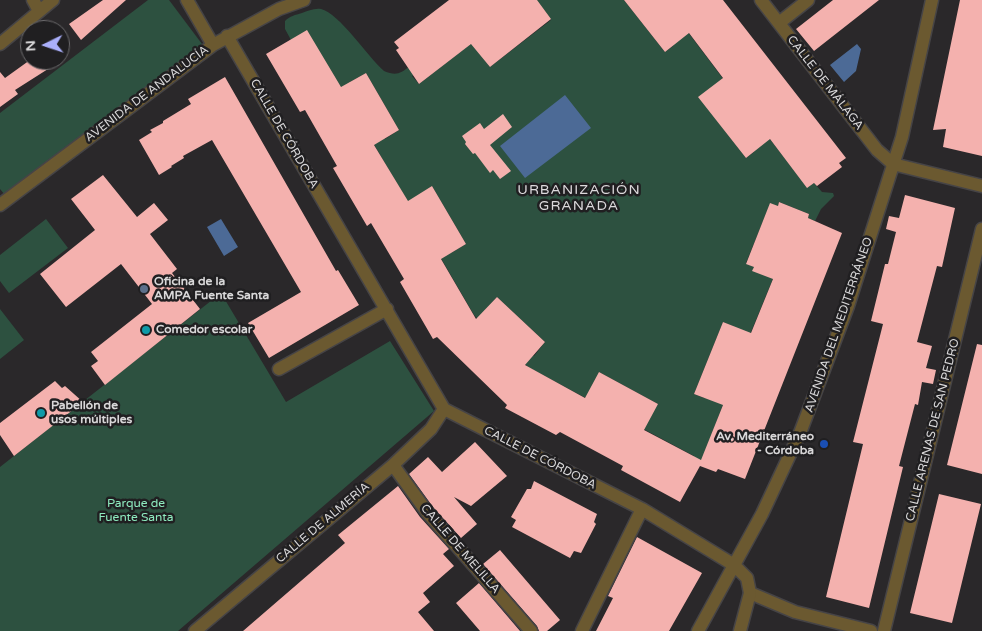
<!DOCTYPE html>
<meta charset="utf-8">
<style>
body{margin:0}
#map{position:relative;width:982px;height:631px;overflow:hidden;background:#2a282a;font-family:"Varela Round",sans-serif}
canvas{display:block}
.north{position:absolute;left:20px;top:20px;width:50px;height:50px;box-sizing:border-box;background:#201f21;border:1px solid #6a696b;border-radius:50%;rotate:266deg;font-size:14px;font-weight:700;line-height:20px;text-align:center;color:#d9d8d9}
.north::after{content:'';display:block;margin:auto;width:18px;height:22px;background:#aaaffb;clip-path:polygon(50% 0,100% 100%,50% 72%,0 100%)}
</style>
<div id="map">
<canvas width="982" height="631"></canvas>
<div class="north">N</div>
</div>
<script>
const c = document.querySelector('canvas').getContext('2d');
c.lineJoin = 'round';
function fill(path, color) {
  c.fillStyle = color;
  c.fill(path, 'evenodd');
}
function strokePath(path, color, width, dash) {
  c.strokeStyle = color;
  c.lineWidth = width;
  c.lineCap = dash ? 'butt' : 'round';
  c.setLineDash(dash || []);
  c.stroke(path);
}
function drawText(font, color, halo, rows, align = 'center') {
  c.font = font + ' "Varela Round",sans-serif';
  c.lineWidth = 5;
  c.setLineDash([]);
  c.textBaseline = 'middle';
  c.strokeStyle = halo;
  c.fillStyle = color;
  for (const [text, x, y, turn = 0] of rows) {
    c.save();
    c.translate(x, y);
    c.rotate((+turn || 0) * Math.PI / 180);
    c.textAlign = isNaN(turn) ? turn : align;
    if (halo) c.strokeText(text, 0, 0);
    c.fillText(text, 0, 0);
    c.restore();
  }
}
fill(new Path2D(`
 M148,0H169L202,44L5,195L0,189V113Z
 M527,0H624L665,52L673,46L678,19L733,92L699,97L746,158L754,152L752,148L759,125L807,187L814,183L822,192L833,193L834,196L821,209L815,221L808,218L809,214L779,202L778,206L770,204L746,263L754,267L753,270L779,264L744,349L733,326L723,322L694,394L704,398L706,395L729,389L699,467L691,463L694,456L634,424L658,404L599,372L595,403L528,367L517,356L525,348L534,356L545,342L497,297L485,310L493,317L485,326L474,315L435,248L451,253L466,244L432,186L413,211L369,136L378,130L385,139L399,130L366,73L350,82L356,92L347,97L291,40L285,29V21C290,16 295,15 302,13C308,11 314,8 321,9C339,13 368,57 384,71C396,76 400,74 410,66L415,74L412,76L419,84L486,32L484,59L490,67L551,20L545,11Z
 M46,219L68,248L9,293L0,281V255Z
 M221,293L286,402L390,341L434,411L178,631H0V467Z
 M0,309L24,340L0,359Z`), '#2d5140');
fill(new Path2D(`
 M857,44L861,49L856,71L844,82L830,65Z
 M565,95L591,128L525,178L500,146Z
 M221,219L238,247L224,256L207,227Z`), '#4c6a96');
fill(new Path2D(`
 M103,0H126L81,40L69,24Z
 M449,0H537L551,19L490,67L471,44L419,84L396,50L399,48L394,42Z
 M624,0H723L846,158L839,163L842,167L817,186L814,183L807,188L770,139L746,158L698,97L723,78L689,33L665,52Z
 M833,0H879L814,51L796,29Z
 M960,0H982V156L943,147L946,129L933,130Z
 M307,30L341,87L366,73L399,130L374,145L408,201L432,186L466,244L441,259L476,319L497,297L545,342L525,365L585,398L599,372L658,404L644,430L701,460L723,405L694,394L723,322L751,333L773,279L752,271L754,267L746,264L770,203L778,206L779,202L809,214L808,218L842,233L745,479L718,469L716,472L700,466L680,502L621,470L623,466L560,432L556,435L505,408L507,405L437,337L433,339L400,282L404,279L371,223L367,226L333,168L337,166L305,110L300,112L266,54Z
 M30,60H42L48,69L15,90L18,94L0,107V72L5,78Z
 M225,77L336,271L338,270L359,305L269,358L248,323L301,292L212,140L183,156L184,158L171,166L172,167L159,175L139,140L152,132L150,130L163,123V121L191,104L188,99Z
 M503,114L512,127L490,145L511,171L500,179L493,170L490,173L475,153L473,154L465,144L466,142L462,136L480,123L484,129Z
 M103,175L137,217L154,203L168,220L150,234L177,269L172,273L200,309L105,385L91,366L98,361L91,352L152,304L121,264L66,307L40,274L95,230L71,199Z
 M905,195L955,208L942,267L937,266L917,342L932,346L926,368L936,370L933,384L922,382L918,405L915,404L899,466L903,467L869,608L826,597L863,444L853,442L883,324L871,321L885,264H888L896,232L886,229L889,216L899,218Z
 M977,344L982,345V474L947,465Z
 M55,381L62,388L65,386L83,402L14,456L0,435V423Z
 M475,442L507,476L471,506L454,497L477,524L461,538L433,507L409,474L428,457L442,472Z
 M534,481L597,514L594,522L596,524L581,553L574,551L570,558L512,527L516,520L511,517L527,489H531Z
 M398,486L420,517L449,549L443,554L454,566L423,593L430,602L418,612L434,631H243L345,543L338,535Z
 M939,494L981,504L952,623L910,613Z
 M637,537L702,573L669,631H596L613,598L608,596Z
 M500,550L560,620L547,631H539L537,626L483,564Z
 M479,583L520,631H480L456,603Z`), '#f4b1ae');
const pedestrian = new Path2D(`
 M750,593L795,612L871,631`);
const minor = new Path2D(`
 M33,0L39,11
 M187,0L213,45
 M761,0L877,150L893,164L982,186
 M779,23L808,0
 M227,36L444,409L642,509L734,565L747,578L750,593L740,631
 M0,44L53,0
 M0,205L213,45L279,9L304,0
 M279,369L387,309
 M393,465L427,512L531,631
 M195,631L393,465L431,429L444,409
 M582,631L642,509
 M698,631L762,514L800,433L848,306L902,137L932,0
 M884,631L982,229`);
strokePath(pedestrian, '#464446', 15);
strokePath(minor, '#464446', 15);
strokePath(pedestrian, '#6b5930', 12);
strokePath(minor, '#6b5930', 12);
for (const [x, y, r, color] of [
 [144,289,5,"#5c6f8a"],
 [146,330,5,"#0f9aa8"],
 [41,413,5,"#0f9aa8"],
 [824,444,5,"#1a4fb4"]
]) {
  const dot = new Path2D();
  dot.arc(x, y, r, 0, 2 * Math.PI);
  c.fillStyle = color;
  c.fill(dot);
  strokePath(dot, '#201f21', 2);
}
drawText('12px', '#d9d8d9', '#201f21', [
 ["CALLE DE MÁLAGA",825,83,52],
 ["AVENIDA DE ANDALUCÍA",147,94,-37],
 ["CALLE DE CÓRDOBA",284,134,60],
 ["AVENIDA DEL MEDITERRÁNEO",839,325,-71],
 ["CALLE ARENAS DE SAN PEDRO",933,430,-76],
 ["CALLE DE CÓRDOBA",540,458,27],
 ["CALLE DE ALMERÍA",323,523,-40],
 ["CALLE DE MELILLA",460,549,49]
]);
drawText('bold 12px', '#d9d8d9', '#201f21', [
 ["Oficina de la",154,282],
 ["AMPA Fuente Santa",154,296],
 ["Comedor escolar",156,330],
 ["Pabellón de",51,406],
 ["usos múltiples",51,420],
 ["Av. Mediterráneo",814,437,"right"],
 ["- Córdoba",814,451,"right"]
], 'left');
drawText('12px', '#8eebbf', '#201f21', [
 ["Parque de",136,504],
 ["Fuente Santa",136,518]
]);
c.letterSpacing = '1px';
drawText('14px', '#dcd9dc', '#201f21', [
 ["URBANIZACIÓN",579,190],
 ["GRANADA",579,206]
]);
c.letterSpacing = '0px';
</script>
